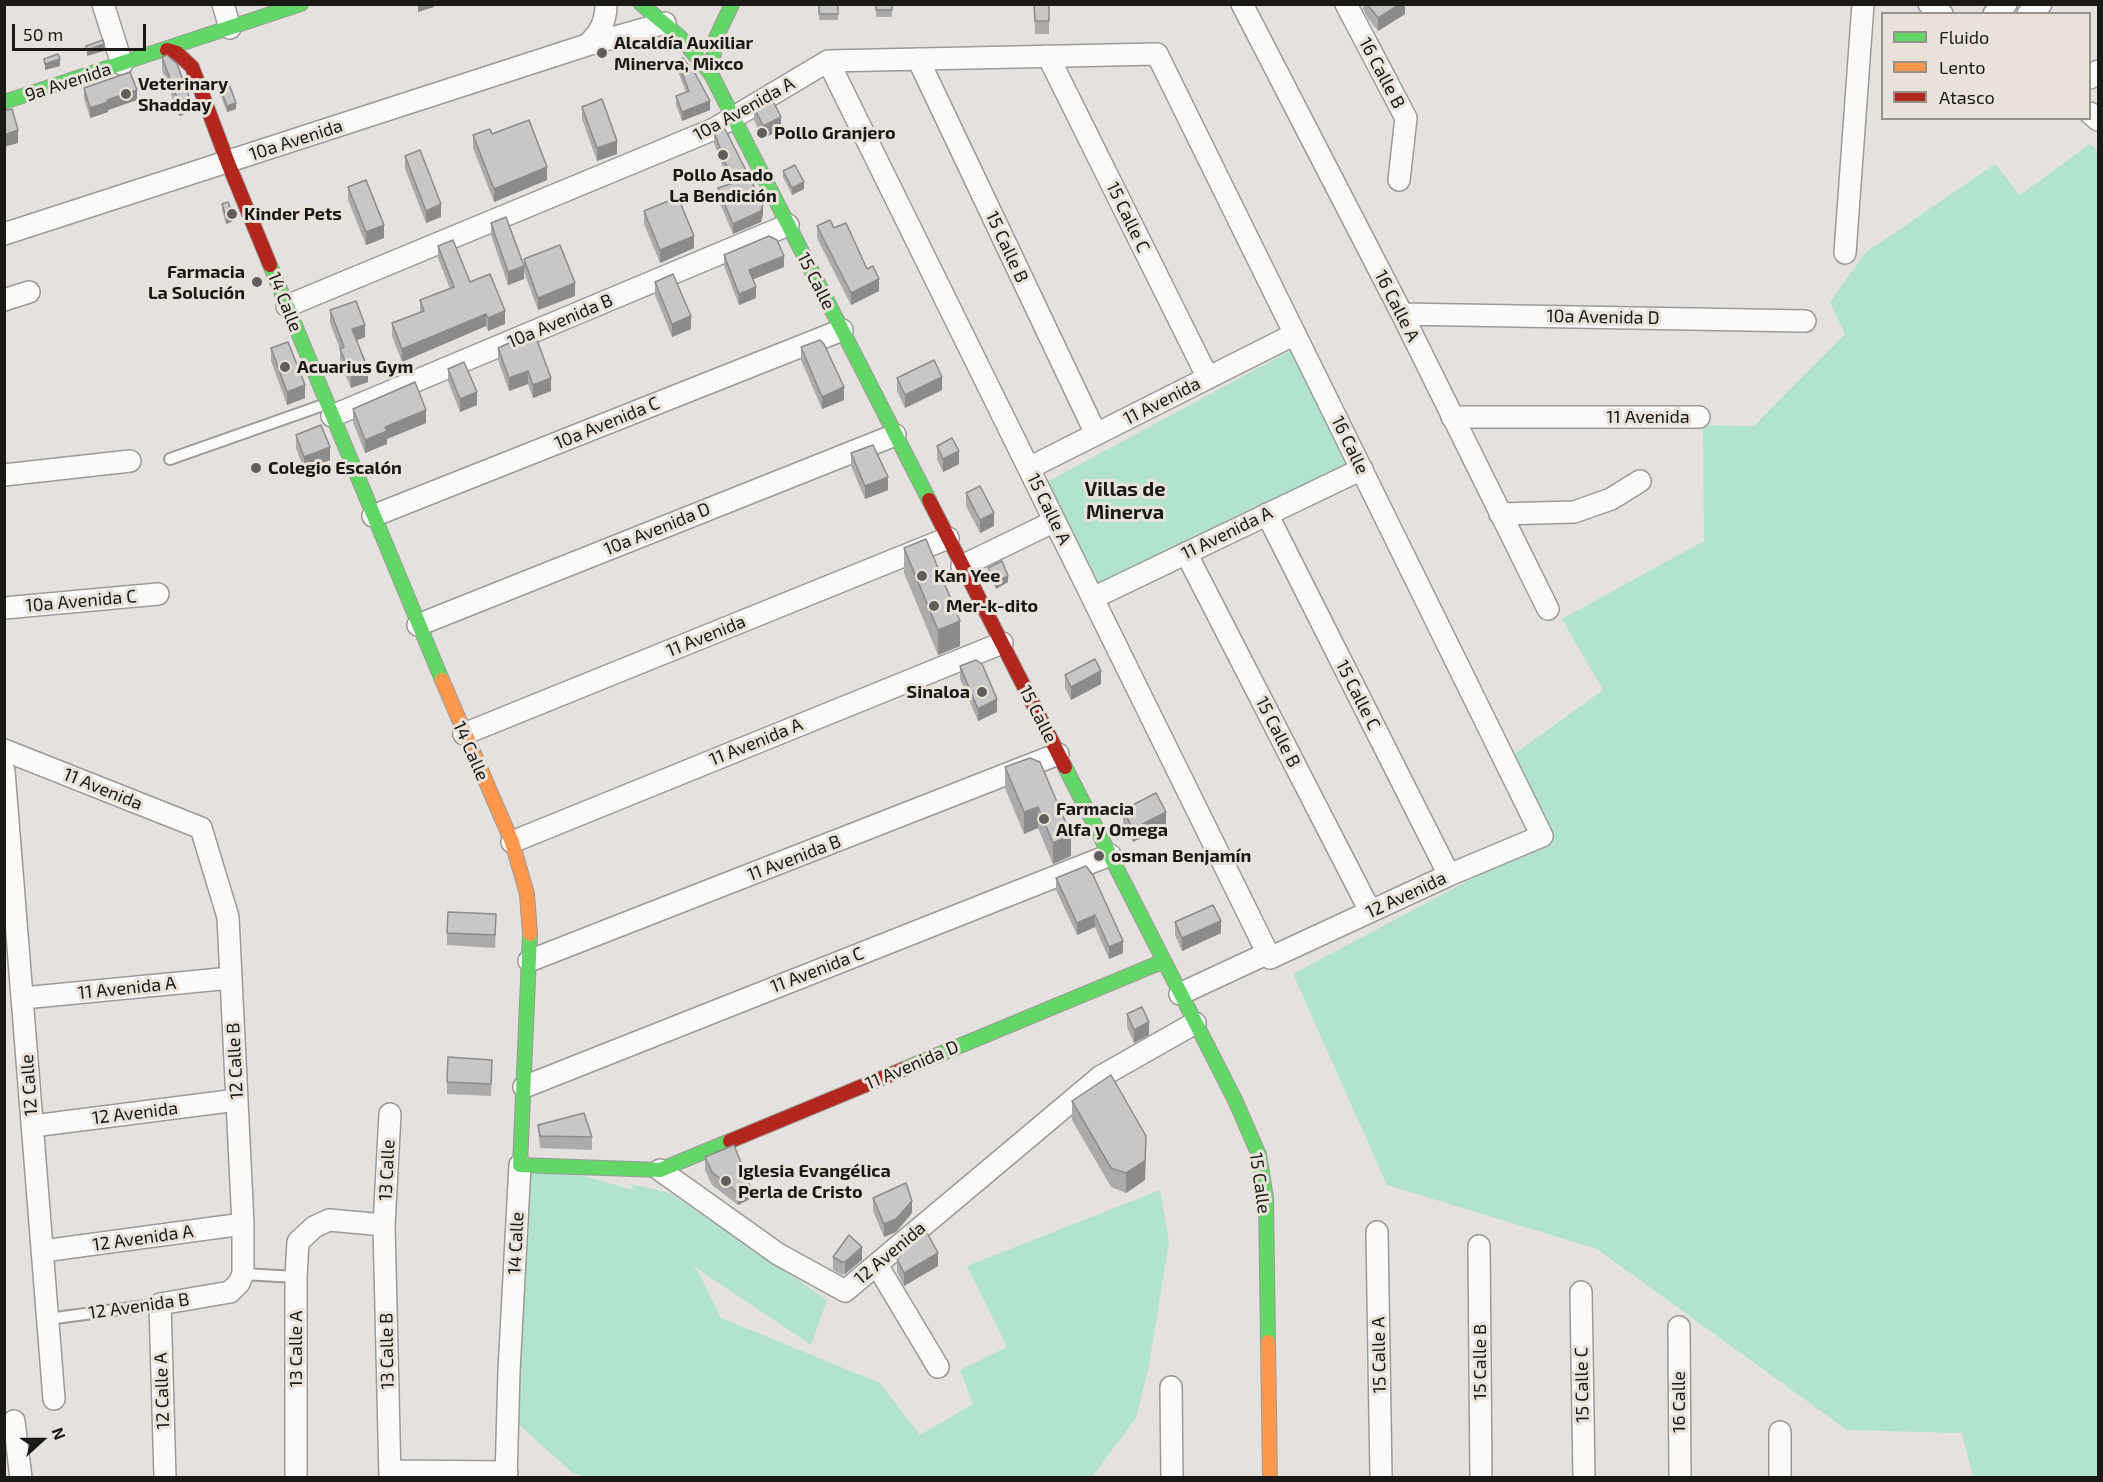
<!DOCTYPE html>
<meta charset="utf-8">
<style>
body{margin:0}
#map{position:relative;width:2103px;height:1482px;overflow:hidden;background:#e4e1de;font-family:"Exo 2",sans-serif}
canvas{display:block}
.frame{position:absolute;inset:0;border:6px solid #1b1916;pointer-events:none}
.legend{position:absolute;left:1881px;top:12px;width:210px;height:108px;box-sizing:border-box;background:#e8e2da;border:2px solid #96928c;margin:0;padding:8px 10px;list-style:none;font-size:18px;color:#1b1916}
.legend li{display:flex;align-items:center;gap:12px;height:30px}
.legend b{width:30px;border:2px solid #96928c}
.north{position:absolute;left:12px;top:1410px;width:60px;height:60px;-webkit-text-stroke:4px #e8e2da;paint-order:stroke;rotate:69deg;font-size:16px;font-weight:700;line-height:24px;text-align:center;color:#1b1916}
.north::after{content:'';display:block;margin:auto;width:21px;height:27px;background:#1b1916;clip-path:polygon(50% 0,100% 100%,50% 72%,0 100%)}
.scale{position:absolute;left:12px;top:24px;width:134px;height:27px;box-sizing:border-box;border:3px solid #1b1916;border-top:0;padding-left:8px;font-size:18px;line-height:21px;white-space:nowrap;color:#1b1916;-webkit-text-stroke:4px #e8e2da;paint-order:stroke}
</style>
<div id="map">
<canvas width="2103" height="1482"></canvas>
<div class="frame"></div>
<ul class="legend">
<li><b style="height:8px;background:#63d668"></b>Fluido</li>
<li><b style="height:8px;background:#ff974d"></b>Lento</li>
<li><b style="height:8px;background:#b3261e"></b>Atasco</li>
</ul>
<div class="north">N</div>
<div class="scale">50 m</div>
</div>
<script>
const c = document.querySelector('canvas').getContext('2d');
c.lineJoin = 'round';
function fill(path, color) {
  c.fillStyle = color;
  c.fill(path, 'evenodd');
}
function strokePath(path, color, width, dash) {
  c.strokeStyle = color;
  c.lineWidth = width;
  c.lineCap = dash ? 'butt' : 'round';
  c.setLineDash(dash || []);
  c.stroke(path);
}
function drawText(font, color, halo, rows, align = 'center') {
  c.font = font + ' "Exo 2",sans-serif';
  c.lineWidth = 6;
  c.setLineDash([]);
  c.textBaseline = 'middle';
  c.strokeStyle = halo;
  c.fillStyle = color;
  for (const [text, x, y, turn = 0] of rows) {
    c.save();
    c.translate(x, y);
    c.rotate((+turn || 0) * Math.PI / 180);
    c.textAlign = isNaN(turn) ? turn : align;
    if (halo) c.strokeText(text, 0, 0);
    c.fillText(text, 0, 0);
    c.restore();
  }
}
fill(new Path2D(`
 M2090,144L2098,151V1477H1973L1962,1433L1847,1430L1597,1249L1387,1185L1293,974L1548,838L1503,762L1603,690L1562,619L1704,541L1703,425L1754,426L1845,334L1830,302L1865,253L1995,164L2020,195Z
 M1290,351L1352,466L1102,591L1047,482Z
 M549,1166L633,1190L631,1184L670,1193L827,1300L811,1345L692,1265L699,1273L721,1318L880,1383L920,1435L973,1404L960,1370L1007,1347L967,1266L1160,1190L1169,1241L1149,1365L1136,1418L1092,1477H586L573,1473L511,1418L525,1177Z`), '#b2e4cd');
const lane = new Path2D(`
 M170,459L326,404
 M243,1274L296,1277
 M48,1319L160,1304`);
const street = new Path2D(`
 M103,4L122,64
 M223,4L230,28
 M1242,4L1402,314L1548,609
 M1346,4L1406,118L1399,180
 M1929,4L1942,14
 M1994,14L2006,4
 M2028,14L2041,4
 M587,45C600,33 606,22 606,4
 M1048,56L1208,378
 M918,59L1096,434
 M2090,78L2098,71
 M2090,113L2098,120
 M4,234L587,45L665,23
 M1845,253L1863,4
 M4,300L29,292
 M287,306L714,129L828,61L1157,54L1542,836L1449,875L1270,958L828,61
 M1402,314L1805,321
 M332,416L788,225
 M1452,417H1699
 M1029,468L1295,334
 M4,475L130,461
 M1267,514L1449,875
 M1500,514L1574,512L1611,499L1640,481
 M373,516L842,330
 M1186,553L1370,911
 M962,566L1055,521
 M1093,598L1362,469
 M4,608L158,594
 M418,625L895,435
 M464,734L948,538
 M4,750L201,828L228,917L243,1224V1274L239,1283L230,1292L160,1304L165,1478
 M4,771L54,1399
 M512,842L1002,643
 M529,961L1058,754
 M1180,994L1268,953
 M23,998L231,978
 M524,1087L1110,855
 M33,1126L237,1100
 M660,1170L778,1254L845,1291L1100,1077L1195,1023
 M1377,1232L1381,1478
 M1479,1246L1481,1478
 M43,1251L243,1224
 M877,1265L938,1367
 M1581,1292L1584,1478
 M1679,1327L1680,1478
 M1171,1387L1172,1478
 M14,1421L21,1478
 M1780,1432V1478
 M390,1471L507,1472
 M296,1478V1277L298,1242L314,1227L329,1220L384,1225
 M390,1478L384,1225L390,1114
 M506,1478L509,1371L520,1165`);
const fast = new Path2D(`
 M641,4L679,36L711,74L929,500
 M711,74L716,38L732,4
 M4,102L301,4
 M270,265L442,680
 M1065,767L1235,1100L1259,1155L1266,1198L1268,1342
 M530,934L520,1165L660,1170L730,1141
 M904,1069L1164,961`);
const slow = new Path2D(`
 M442,680L512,842L527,894L530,934
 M1268,1342L1270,1478`);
const jam = new Path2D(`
 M167,50L177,53L192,67L228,163L270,265
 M929,500L1065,767
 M730,1141L904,1069`);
strokePath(lane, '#9c9a97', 14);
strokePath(street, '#9c9a97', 24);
strokePath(fast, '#9c9a97', 16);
strokePath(slow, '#9c9a97', 16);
strokePath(jam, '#9c9a97', 16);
strokePath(lane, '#fbfafa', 10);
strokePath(street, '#fbfafa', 21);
strokePath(fast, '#63d668', 14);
strokePath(slow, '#ff974d', 14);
strokePath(jam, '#b3261e', 14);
fill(new Path2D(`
 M819,4H838V20H819Z
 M876,4H892V17H876Z
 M1034,4H1049V34H1035Z
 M1363,4H1405V14L1378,31L1369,20L1363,9Z
 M162,57L190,112L179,116L162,70Z
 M677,60L710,110L682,121L676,105V96L686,92L677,69Z
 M220,87L236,109L227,112L220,94Z
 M84,88L137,100L108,110V112L90,118L84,98Z
 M582,107L617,154L597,161L582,119Z
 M754,107L781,129L763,139L754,120Z
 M714,132L763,214L761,222L733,234L718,199V188L729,184L714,143Z
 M492,134L547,180L494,202L473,148V135Z
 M405,156L441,217L426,223L405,169Z
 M783,171L804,189L792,195L783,177Z
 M348,187L384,238L366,245L348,200Z
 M222,204L233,221L226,224L222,210Z
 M644,211L694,248L660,263L644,224Z
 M491,223L524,279L508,285L491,235Z
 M817,226L834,228L867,269L879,291L851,305L817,238Z
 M438,246L505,324L488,331L486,326L402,362L392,336V323L420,313V300L450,289L438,258Z
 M724,255L784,267L753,279L756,298L739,305L724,266Z
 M524,259L575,296L538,310L524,272Z
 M655,282L691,329L672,337L655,295Z
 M330,310L365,337L356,340L368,382L351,388L340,362V349L330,323Z
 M534,332L551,391L533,398L528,384L509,391L498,360V348Z
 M801,347L844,400L822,409L801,360Z
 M271,348L305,398L287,405L271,361Z
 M448,369L477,405L460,412L448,381Z
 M897,378L942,390L905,408L897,391Z
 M353,409L426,423L387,439V444L365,453L353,422Z
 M296,435L330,460L304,470L296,448Z
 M937,446L959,464L943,472L937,459Z
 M851,453L888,490L865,499L851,466Z
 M966,493L994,526L980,533L966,506Z
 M904,548L960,646L938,655L904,573Z
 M988,568L1008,582L996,589L988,574Z
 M960,666L997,712L978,721L960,679Z
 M1065,675L1101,684L1071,700L1065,688Z
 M1030,758L1071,856L1053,864L1038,828L1024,834L1005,788V767Z
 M1123,810L1166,825L1133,842L1123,823Z
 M1093,875L1123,953L1109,959L1095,927L1077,935L1056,890V878Z
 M1175,922L1221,933L1182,951L1175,935Z
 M496,927L495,948L447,945V933Z
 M1127,1014L1149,1035L1134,1043L1127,1027Z
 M492,1073L491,1096L447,1094V1082Z
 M1072,1101L1146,1155L1145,1180L1126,1193L1111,1187L1072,1120Z
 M538,1125L592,1137V1150L540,1148Z
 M705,1157L750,1199L738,1205L712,1185L705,1170Z
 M873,1198L912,1213L896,1232L884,1237L873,1211Z
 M833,1257L862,1260L845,1274L842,1275L833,1270Z
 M897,1259L938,1266L904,1286L897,1272Z`), '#acabab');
fill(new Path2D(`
 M418,4H434V7L418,12Z
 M1400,4H1405V14L1378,31V18Z
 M104,44V51L87,56V50Z
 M60,59V66L45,70V64Z
 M137,90V100L108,110V112L90,118V108L107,100Z
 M190,99V112L179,116V103Z
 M710,101V110L682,121V112Z
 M236,103V109L227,112V106Z
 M781,117V129L763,139V126Z
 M18,130V143L4,147V135Z
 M617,141V154L597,161V148Z
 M547,167V180L494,202V189Z
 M804,182V189L792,195V188Z
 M441,204V217L426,223V211Z
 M763,204V214L761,222L733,234V224Z
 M233,215V221L226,224V217Z
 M384,225V238L366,245V232Z
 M694,236V248L660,263V250Z
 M784,256V267L749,281V270Z
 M524,266V279L508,285V272Z
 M879,279V291L851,305V293Z
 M575,283V296L538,310V298Z
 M756,287V298L739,305V294Z
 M505,311V324L488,331V318Z
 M486,314V326L402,362V349Z
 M691,316V329L672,337V324Z
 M365,325V337L352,342V329Z
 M368,369V382L351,388V376Z
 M528,371V384L509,391V378Z
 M942,377V390L905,408V395Z
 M551,378V391L533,398V385Z
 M305,385V398L287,405V392Z
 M844,387V400L822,409V397Z
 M477,392V405L460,412V399Z
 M426,410V423L387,439V444L365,453V440L385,427Z
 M330,447V460L304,470V457Z
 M959,451V464L943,472V459Z
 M888,477V490L865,499V486Z
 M994,513V526L980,533V520Z
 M1008,576V582L996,589V582Z
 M960,621V646L938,655V630Z
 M1101,671V684L1071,700V687Z
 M997,699V712L978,721V709Z
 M1038,807V828L1024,834V812Z
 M1166,812V825L1133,842V829Z
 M1071,835V856L1053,864V843Z
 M1095,915V927L1077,935V923Z
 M1221,921V933L1182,951V938Z
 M1123,941V953L1109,959V947Z
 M1149,1022V1035L1134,1043V1030Z
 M1146,1136L1145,1180L1126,1193V1173Z
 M750,1186V1199L738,1205V1193Z
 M912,1201V1213L896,1232L884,1237V1224Z
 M862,1247V1260L845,1274V1262Z
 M938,1253V1266L904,1286V1273Z`), '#8c8b8b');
const building = new Path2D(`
 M819,4H838V14H819Z
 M876,4H892V10H876Z
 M1034,4H1049V21H1035Z
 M1367,4H1400L1378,18Z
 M103,40L104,44L87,50L86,46Z
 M58,54L60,59L45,64L44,59Z
 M167,55L177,64L190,99L179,103L162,57Z
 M683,58L696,75L710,101L682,112L676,96L689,91L677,60Z
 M130,72L137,90L107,100L108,102L90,108L84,88Z
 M229,84L236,103L227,106L220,87Z
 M771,97L781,117L763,126L754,107Z
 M602,99L617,141L597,148L582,107Z
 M12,109L18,130L4,135V111Z
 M529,120L547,167L494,189L473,135L490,129L492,134Z
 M724,127L763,204L761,211L733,224L718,188L733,183L714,132Z
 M420,150L441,204L426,211L405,156Z
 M795,165L804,182L792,188L783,171Z
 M366,180L384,225L366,232L348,187Z
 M678,197L694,236L660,250L644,211Z
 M228,202L233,215L226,217L222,204Z
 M506,217L524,266L508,272L491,223Z
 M830,220L834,228L846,223L867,269L873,266L879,279L851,293L817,226Z
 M769,236L777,240L784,256L749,270L756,287L739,294L724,255Z
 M453,240L470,282L490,274L505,311L488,318L486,314L402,349L392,323L424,311L420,300L454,287L438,246Z
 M560,245L575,283L538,298L524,259Z
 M673,274L691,316L672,324L655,282Z
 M356,301L365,325L352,329L368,369L351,376L340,349L344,347L330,310Z
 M534,332L551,378L533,385L528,371L509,378L498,348Z
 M820,340L824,344L844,387L822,397L801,347Z
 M288,342L305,385L287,392L271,348Z
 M934,360L942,377L905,395L897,378Z
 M464,362L477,392L460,399L448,369Z
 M415,382L426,410L385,427L387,431L365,440L353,409Z
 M321,425L330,447L304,457L296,435Z
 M952,438L959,451L943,459L937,446Z
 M873,445L888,477L865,486L851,453Z
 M980,486L994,513L980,520L966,493Z
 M926,539L960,621L938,630L904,548Z
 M1002,561L1008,576L996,582L988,568Z
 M1095,659L1101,671L1071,687L1065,675Z
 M976,660L982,664L997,699L978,709L960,666Z
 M1030,758L1040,762L1071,835L1053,843L1038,807L1024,812L1005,767Z
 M1156,793L1166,812L1133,829L1123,810Z
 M1086,866L1093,875L1123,941L1109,947L1095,915L1077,923L1056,878Z
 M1213,905L1221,921L1182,938L1175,922Z
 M448,912L496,914L495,935L447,933Z
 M1142,1007L1149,1022L1134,1030L1127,1014Z
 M448,1057L492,1060L491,1084L447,1082Z
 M1111,1075L1146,1136L1145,1161L1126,1173L1111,1168L1072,1101Z
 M584,1113L592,1137L540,1136L538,1125Z
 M734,1145L750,1186L738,1193L712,1172L705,1157Z
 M906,1183L912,1201L896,1219L884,1224L873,1198Z
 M925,1229L938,1253L904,1273L897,1259Z
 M849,1235L862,1247L845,1262H842L833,1257Z`);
fill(building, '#c8c7c7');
strokePath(building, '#8c8b8b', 1.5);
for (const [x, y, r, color] of [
 [602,53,6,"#615f5c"],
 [126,94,6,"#615f5c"],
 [762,133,6,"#615f5c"],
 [723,155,6,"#615f5c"],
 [232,214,6,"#615f5c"],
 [257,282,6,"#615f5c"],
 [285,367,6,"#615f5c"],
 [256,468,6,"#615f5c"],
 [922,576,6,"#615f5c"],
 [934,606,6,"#615f5c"],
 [982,692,6,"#615f5c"],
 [1044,819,6,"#615f5c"],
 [1099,856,6,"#615f5c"],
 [726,1181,6,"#615f5c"]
]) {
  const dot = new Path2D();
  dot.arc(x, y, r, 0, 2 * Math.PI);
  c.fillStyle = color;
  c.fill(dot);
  strokePath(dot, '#e8e2da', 2);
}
drawText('bold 18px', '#1b1916', '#e8e2da', [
 ["Alcaldía Auxiliar",614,43],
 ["Minerva, Mixco",614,64],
 ["Veterinary",138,84],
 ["Shadday",138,105],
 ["Pollo Granjero",774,133],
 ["Pollo Asado",723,175,"center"],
 ["La Bendición",723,196,"center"],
 ["Kinder Pets",244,214],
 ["Farmacia",245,272,"right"],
 ["La Solución",245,293,"right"],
 ["Acuarius Gym",297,367],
 ["Colegio Escalón",268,468],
 ["Kan Yee",934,576],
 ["Mer-k-dito",946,606],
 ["Sinaloa",970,692,"right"],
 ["Farmacia",1056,809],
 ["Alfa y Omega",1056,830],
 ["osman Benjamín",1111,856],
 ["Iglesia Evangélica",738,1171],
 ["Perla de Cristo",738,1192]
], 'left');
drawText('18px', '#1b1916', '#e8e2da', [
 ["16 Calle B",1382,73,62],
 ["9a Avenida",68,82,-18],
 ["10a Avenida A",744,109,-29],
 ["10a Avenida",296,140,-18],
 ["15 Calle C",1128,217,64],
 ["15 Calle B",1007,247,65],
 ["15 Calle",816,281,63],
 ["14 Calle",285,302,68],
 ["16 Calle A",1397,306,63],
 ["10a Avenida D",1603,317,1],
 ["10a Avenida B",560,321,-23],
 ["11 Avenida",1162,401,-27],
 ["11 Avenida",1648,417],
 ["10a Avenida C",607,423,-22],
 ["16 Calle",1350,445,64],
 ["15 Calle A",1049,509,64],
 ["10a Avenida D",657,529,-22],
 ["11 Avenida A",1227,533,-26],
 ["10a Avenida C",81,601,-5],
 ["11 Avenida",706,636,-22],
 ["15 Calle C",1358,695,63],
 ["15 Calle",1038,714,63],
 ["15 Calle B",1278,732,63],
 ["11 Avenida A",756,742,-22],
 ["14 Calle",471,751,66],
 ["11 Avenida",103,789,22],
 ["11 Avenida B",794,858,-21],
 ["12 Avenida",1406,895,-25],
 ["11 Avenida C",817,970,-21],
 ["11 Avenida A",127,988,-6],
 ["12 Calle B",235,1061,-93],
 ["11 Avenida D",912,1065,-23],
 ["12 Calle",29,1085,-94],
 ["12 Avenida",135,1113,-7],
 ["13 Calle",387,1170,-87],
 ["15 Calle",1260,1183,82],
 ["12 Avenida A",143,1238,-8],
 ["14 Calle",516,1243,-87],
 ["12 Avenida",890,1253,-40],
 ["12 Avenida B",139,1306,-8],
 ["13 Calle A",296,1349,-90],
 ["13 Calle B",387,1351,-91],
 ["15 Calle A",1379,1355,-91],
 ["15 Calle B",1480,1362,-90],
 ["15 Calle C",1582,1385,-91],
 ["12 Calle A",162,1391,-92],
 ["16 Calle",1679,1402,-90]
]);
drawText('bold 20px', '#1b1916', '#e8e2da', [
 ["Villas de",1125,489],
 ["Minerva",1125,512]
]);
</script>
